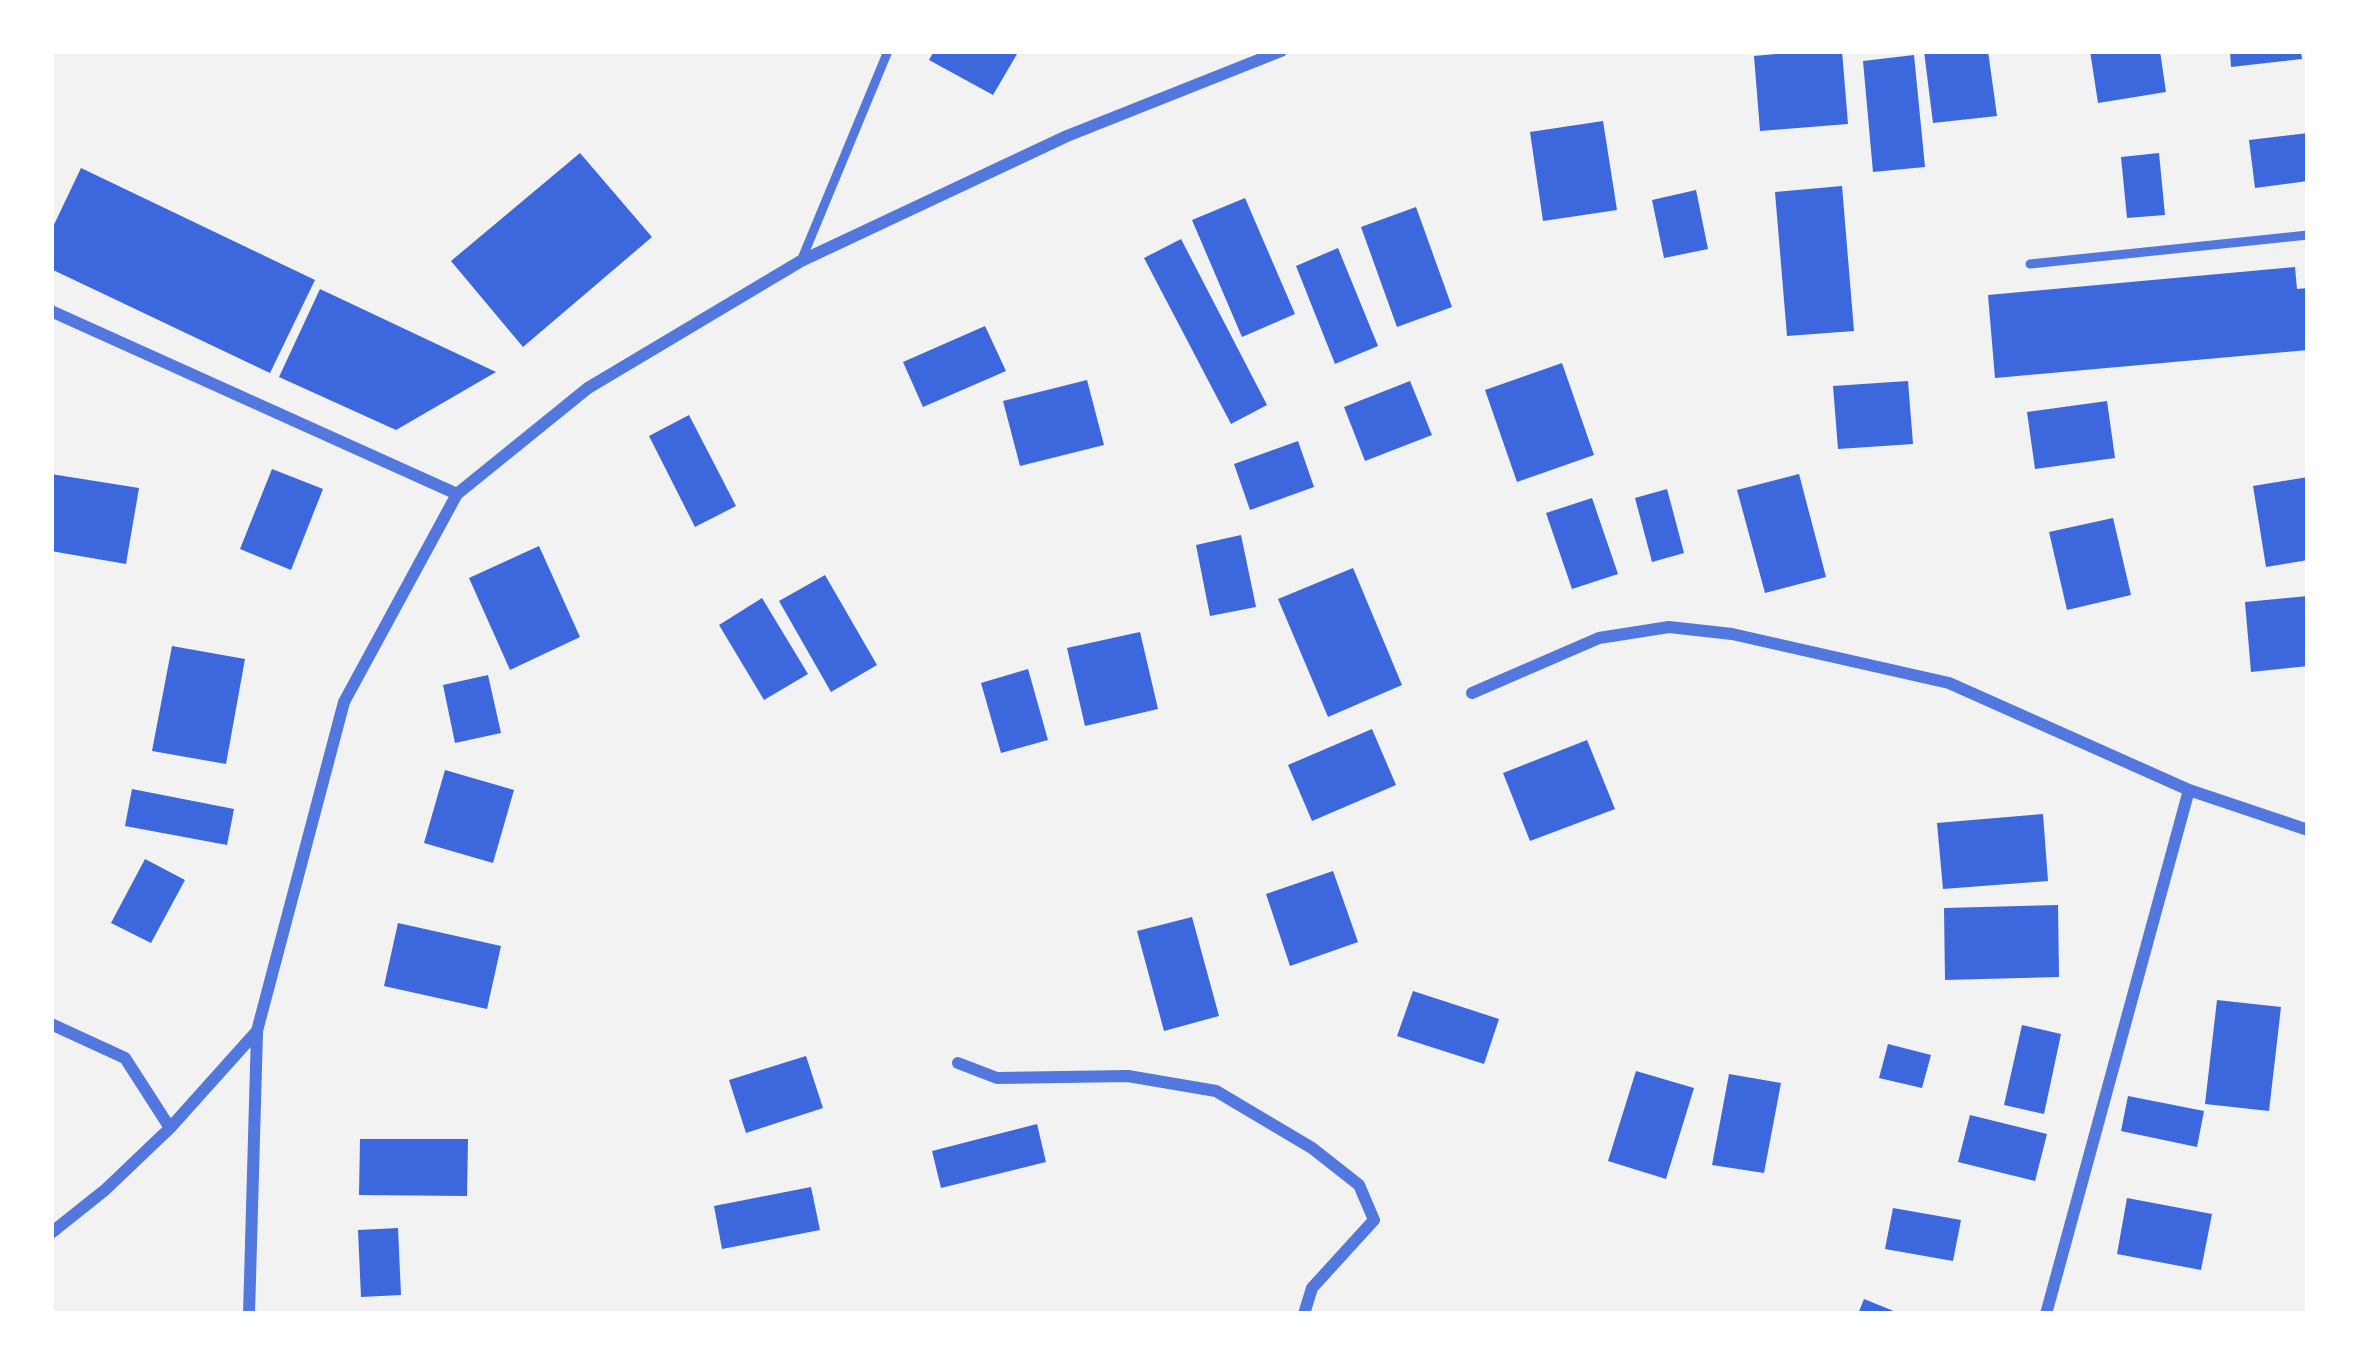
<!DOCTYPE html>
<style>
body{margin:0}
#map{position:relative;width:2359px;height:1365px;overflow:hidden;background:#f2f2f2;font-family:Lato,sans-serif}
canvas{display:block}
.frame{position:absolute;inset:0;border:54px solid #fff;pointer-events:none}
</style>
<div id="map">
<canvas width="2359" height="1365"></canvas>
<div class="frame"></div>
</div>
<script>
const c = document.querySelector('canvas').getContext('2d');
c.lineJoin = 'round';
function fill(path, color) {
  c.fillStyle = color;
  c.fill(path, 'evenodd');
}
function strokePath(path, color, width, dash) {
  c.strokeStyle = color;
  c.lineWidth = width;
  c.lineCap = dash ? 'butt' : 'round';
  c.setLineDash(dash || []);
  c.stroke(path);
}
fill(new Path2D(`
 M934,51H1011L1017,54L993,95L929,60Z
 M1809,51H1842L1848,124L1760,131L1754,56Z
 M1924,51H1988L1997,116L1933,123Z
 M2090,51H2160L2166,92L2098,103Z
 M2230,51H2301L2302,59L2231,67Z
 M1914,55L1925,167L1873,172L1863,61Z
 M1603,121L1617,210L1543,221L1530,132Z
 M2308,133V181L2255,188L2249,140Z
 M580,153L652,237L523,347L451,261Z
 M2159,153L2165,215L2127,218L2121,157Z
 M81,168L315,280L270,373L51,269V231Z
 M1842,186L1854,331L1787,336L1775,192Z
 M1696,190L1708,249L1664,258L1652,200Z
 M1245,198L1295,314L1242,337L1192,220Z
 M1416,207L1452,307L1397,327L1361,227Z
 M1181,239L1267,405L1231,424L1144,258Z
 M1338,248L1378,346L1335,364L1296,266Z
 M2295,267L2297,289L2308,288V350L1995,378L1988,295Z
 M320,289L496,372L396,430L279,377Z
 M985,326L1006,371L923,407L903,362Z
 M1562,363L1594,455L1517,482L1485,390Z
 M1087,380L1104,445L1020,466L1003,401Z
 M1410,381L1432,435L1365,461L1344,407Z
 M1908,381L1913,444L1838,449L1833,386Z
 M2107,401L2115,458L2035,469L2027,412Z
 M689,415L736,506L695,527L649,436Z
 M1298,441L1314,487L1250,510L1234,464Z
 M272,469L323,489L291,570L240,549Z
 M51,474L139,488L126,564L51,551Z
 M1799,474L1826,577L1765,593L1737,490Z
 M2308,477V560L2266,567L2253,486Z
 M1667,489L1684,553L1652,562L1635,498Z
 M1592,498L1618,574L1572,589L1546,513Z
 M2113,518L2131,595L2067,610L2049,532Z
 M1241,535L1256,607L1210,616L1196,545Z
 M539,546L580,637L510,670L469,578Z
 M1353,568L1402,685L1328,717L1278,599Z
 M825,575L877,665L831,692L779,601Z
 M2308,596V666L2251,672L2245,602Z
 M762,598L808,674L764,700L719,625Z
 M1140,632L1158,709L1085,726L1067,648Z
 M172,646L245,659L226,764L152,751Z
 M1028,669L1048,740L1001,753L981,683Z
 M488,675L501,733L455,743L443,685Z
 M1372,729L1396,785L1312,821L1288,765Z
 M1587,740L1615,809L1530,841L1503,773Z
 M445,770L514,790L493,863L424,843Z
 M132,789L234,809L227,845L125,826Z
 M2043,814L2048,881L1943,889L1937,823Z
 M145,859L185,880L151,943L111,923Z
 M1333,871L1358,942L1290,966L1266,894Z
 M2058,905L2059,977L1945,980L1944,908Z
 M1192,917L1219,1016L1164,1031L1137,931Z
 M398,923L501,946L487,1009L384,986Z
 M1413,991L1499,1019L1484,1064L1397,1036Z
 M2217,1000L2281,1007L2269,1111L2205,1104Z
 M2022,1025L2061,1034L2044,1114L2004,1105Z
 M1888,1044L1931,1055L1922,1088L1879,1078Z
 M806,1056L823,1108L746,1133L729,1080Z
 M1636,1071L1694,1088L1666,1179L1608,1161Z
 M1729,1074L1781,1083L1764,1173L1712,1165Z
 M2128,1096L2204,1111L2197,1147L2121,1131Z
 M1970,1115L2047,1134L2035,1181L1958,1162Z
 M1037,1124L1046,1162L941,1188L932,1151Z
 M360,1139H468L467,1196L359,1195Z
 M811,1187L820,1230L722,1249L714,1206Z
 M2127,1198L2212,1214L2201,1270L2117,1254Z
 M1893,1208L1961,1220L1953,1261L1885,1249Z
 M398,1228L401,1295L361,1297L358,1230Z
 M1864,1299L1901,1314H1858Z`), '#3d67dc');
strokePath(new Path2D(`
 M801,261L888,51
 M2030,264L2308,235`), '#5277de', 9);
strokePath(new Path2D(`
 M51,311L457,494
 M1472,693L1599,638L1669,627L1732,634L1949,683L2189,790
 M51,1024L125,1058L170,1128
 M958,1063L997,1078L1128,1076L1216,1091L1312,1148L1359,1185L1374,1220L1312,1288L1304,1314
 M51,1233L105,1190L170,1128L257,1031L344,702L457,494L588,388L801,261L1067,136L1281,51
 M249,1314L257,1032
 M2046,1314L2189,790L2308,830`), '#5277de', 12);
</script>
